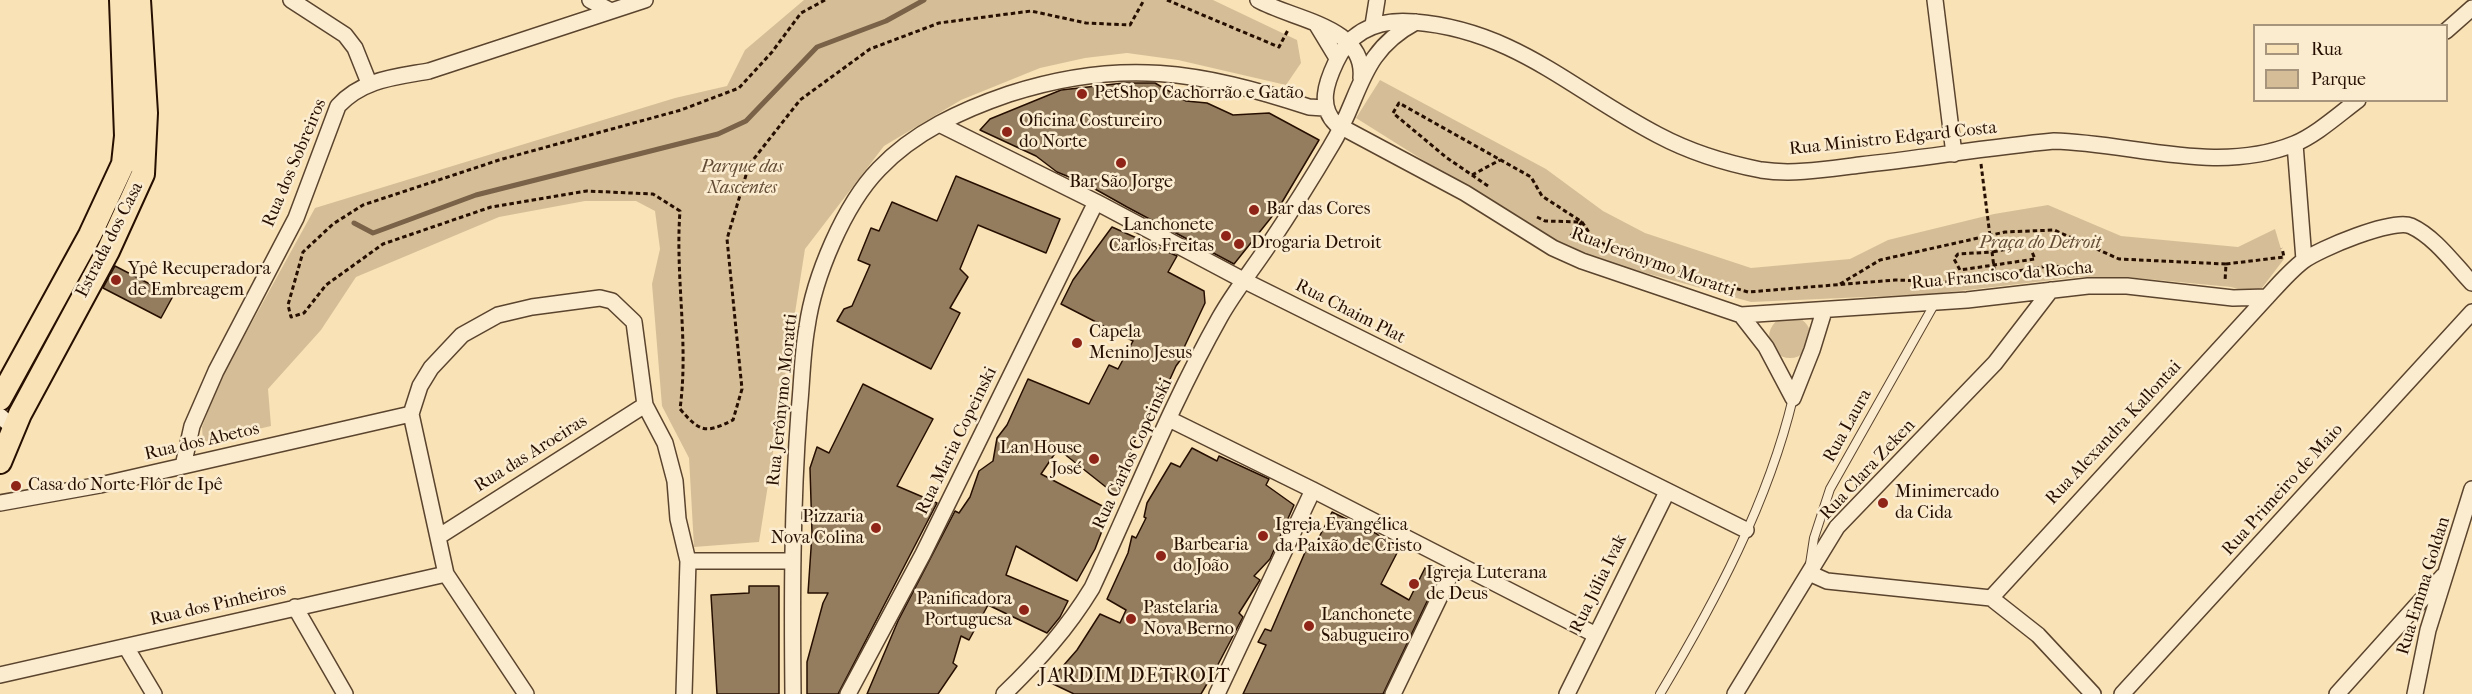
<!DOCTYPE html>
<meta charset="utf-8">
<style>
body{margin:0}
#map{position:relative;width:2472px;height:694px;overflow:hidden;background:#f9e2b6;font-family:"IM FELL French Canon",serif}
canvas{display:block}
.legend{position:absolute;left:2253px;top:24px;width:195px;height:78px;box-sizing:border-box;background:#fbecd0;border:2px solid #a6947d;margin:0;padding:8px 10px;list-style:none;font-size:18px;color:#260f00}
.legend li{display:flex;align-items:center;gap:12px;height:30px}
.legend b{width:30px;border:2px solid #a6947d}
</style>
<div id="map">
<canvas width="2472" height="694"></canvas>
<ul class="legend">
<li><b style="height:8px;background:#f9e2b6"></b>Rua</li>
<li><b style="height:16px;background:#d5be97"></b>Parque</li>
</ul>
</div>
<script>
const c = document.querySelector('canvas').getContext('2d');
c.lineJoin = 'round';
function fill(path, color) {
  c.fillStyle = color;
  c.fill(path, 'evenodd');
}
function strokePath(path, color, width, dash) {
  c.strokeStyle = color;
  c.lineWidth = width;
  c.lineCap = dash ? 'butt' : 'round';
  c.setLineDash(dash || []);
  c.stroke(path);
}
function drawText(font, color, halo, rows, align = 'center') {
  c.font = font + ' "IM FELL French Canon",serif';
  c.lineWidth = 5;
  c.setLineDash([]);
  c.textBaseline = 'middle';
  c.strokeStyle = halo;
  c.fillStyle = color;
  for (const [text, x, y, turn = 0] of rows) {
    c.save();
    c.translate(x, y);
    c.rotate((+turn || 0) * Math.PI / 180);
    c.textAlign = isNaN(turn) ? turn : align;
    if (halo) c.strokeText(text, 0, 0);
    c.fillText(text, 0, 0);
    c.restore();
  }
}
fill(new Path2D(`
 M804,0H1213L1297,40L1301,63L1286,85L1178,60L1127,53L1085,58L1040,68L961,100L884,146L805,249L759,542L694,547L689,458L662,406L652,284L660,249L655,211L636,201H585L499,217L356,277L321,330L268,389L271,426L203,442L202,427L219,382L315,208L675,98L727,86L745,50Z
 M1380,80L1546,169L1603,211L1645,233L1751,268L1850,259L1888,240L1994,214L2048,205L2121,236L2238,247L2275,229L2284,259L2262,288L2249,292L2231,287L2126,277H2079L1933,294L1751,302L1606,262L1539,233L1356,118Z
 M1769 337a21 21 0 1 1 42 0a21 21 0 1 1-42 0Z`), '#d5be97');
strokePath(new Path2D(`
 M354,223L373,233L476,195L718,134L746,121L817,47L886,21L924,0`), '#796248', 5);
const building = new Path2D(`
 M1124,83H1155L1186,101L1207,103L1233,115L1269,113L1319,140L1278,209L1234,264L1127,207L1095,189L1096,188L1057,172L1036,156L980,130L990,119L1061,90Z
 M956,176L1060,219L1046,253L978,225L960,269L968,277L950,308L960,313L931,369L837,321L844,309L852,306L870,265L858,260L871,228L879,231L892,202L937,221Z
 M1112,227L1177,256L1168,272L1204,291L1205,303L1181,354L1184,355L1176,366L1154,414L1148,412L1125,463L1129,465L1116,495L1058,449L1041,474L1110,510L1095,549L1077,581L1016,546L1006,575L1068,601L1060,617L1047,633L988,605L969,640L961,636L953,663L957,666L938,694H867L898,621L955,511L959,513L970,497L979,471L993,461L997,438L1007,425L1028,379L1089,404L1109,365L1118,369L1133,341L1061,304L1073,280Z
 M115,266L173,296L161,318L103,288Z
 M863,384L933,419L897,486L937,503L838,694H807V662L823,603L828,593H808L812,534L810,468L817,447L829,453Z
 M1192,448L1217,461L1219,456L1269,479L1266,485L1294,505L1270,559L1254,576L1260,580L1239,613L1243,617L1214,672L1201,694H1074L1049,682L1077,650L1100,614L1120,623L1126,610L1107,599L1128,553L1132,536L1136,538L1146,518L1144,517L1147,503L1171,463L1180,467Z
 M1332,512L1377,534L1398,551L1381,584L1409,600L1427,564L1441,572L1383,694H1243L1266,645L1258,642L1265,629L1271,631L1306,550L1312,551Z
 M749,586H779V694H717L711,595L749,593Z`);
fill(building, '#947d5f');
strokePath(building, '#260f00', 1.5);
const lane = new Path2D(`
 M1810,564L1814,538L1830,489L1935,303
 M1660,694C1715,602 1768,503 1793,398`);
const street = new Path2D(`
 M291,0L345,35L355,48L369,83
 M590,0L611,11
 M1258,0C1293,20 1366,26 1361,78
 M1935,0L1954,154
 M1317,25L1337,58
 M1373,25L1377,0
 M2446,31L2472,8
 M939,124L1096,202L1243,280L1746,530
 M2295,144L2304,260
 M1741,315L1967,300L2088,286H2127L2233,298L2267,297
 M1793,398L1766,347L1741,315L1582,261L1553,248L1465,193L1336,124C1318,106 1326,83 1336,62C1351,29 1380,19 1414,22C1515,30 1573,91 1658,135C1690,152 1725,163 1761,170C1793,175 1828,169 1860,165C1925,158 1989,147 2054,141C2133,143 2217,175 2294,144C2316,135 2338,115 2358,100
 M1793,398L1812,350L1824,311
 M0,416L14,428
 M1169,419L1313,490L1596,635
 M183,466L192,426L216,371L296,218L338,106C363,79 396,77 429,71L645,0
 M0,503L100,485L411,414
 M438,537L645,405
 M688,561H793
 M1809,573L1827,581L1991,598L2038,635L2093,694
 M1991,598L2267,297C2278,285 2290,271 2303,261C2319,249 2393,218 2411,226C2435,237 2454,264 2472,283
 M295,607L345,694
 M126,647L154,694
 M0,675L446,574
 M526,694L446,574L411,414L420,386L431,368L462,335L498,315L532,307L600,298L612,301L634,322L645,405L665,443L675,481L678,519L688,561L684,694
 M793,694C792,600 792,506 799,412C802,384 802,355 807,327C814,277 844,205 879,169C914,132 962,110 1009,94C1120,58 1200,71 1309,107L1324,108
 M848,694L923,554L1096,202
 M1004,694C1038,661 1067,629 1092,588C1134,498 1171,404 1220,317C1234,292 1252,270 1268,246C1290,213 1311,180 1331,146C1362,96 1358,53 1416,22
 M1217,694L1313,490
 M1393,694L1455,565
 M1567,694L1667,492
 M1735,694L1837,527L1995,363L2051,290
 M2122,694L2472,312
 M2337,694L2443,576
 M2415,694L2428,630L2472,489`);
const primary = new Path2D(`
 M0,399L90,235L123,164L126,136L121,0
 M0,462L20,414L108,251L143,174L146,113L139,0`);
strokePath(lane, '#5b442e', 10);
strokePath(street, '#5b442e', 18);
strokePath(primary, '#260f00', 26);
strokePath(new Path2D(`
 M825,0L801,13L772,52L739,88L681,110L499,160L363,205L333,224L303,252L288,305L291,317L304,313L326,285L383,244L491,207L587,191L653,194L680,211C675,277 689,343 680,409C700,432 705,434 733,420L742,389L727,239L749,165L800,100L870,49L939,23L1031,11L1086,23L1130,25L1144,0
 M1167,0L1279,47L1288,30
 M1981,164L1992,252L2029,245L2035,259L1960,270L1954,259L1958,254L1992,252L1995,275
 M1472,175L1500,160
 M1488,186L1447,158L1393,113L1399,103L1531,177L1542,196L1582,222L1594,240L1649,263L1748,292L1895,280L1953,282L2048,266L2087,268
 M1537,217L1545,221L1582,222
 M1570,237L1582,222
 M2226,264L2284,257L2282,248
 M1840,284L1880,260L2005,232L2054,230L2119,259L2226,264L2225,281`), '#260f00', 3, [4.5, 3]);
strokePath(lane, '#fbecd0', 8);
strokePath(street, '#fbecd0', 15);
strokePath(primary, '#f9e2b6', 22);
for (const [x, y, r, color] of [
 [1082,94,6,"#8f2418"],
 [1007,132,6,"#8f2418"],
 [1121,163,6,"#8f2418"],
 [1254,210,6,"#8f2418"],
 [1226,236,6,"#8f2418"],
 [1239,244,6,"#8f2418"],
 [116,280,6,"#8f2418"],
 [1077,343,6,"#8f2418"],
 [1094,459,6,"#8f2418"],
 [16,486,6,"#8f2418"],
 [1883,503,6,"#8f2418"],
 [876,528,6,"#8f2418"],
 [1263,536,6,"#8f2418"],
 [1161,556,6,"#8f2418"],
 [1414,584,6,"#8f2418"],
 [1024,610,6,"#8f2418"],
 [1131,619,6,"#8f2418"],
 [1309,626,6,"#8f2418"]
]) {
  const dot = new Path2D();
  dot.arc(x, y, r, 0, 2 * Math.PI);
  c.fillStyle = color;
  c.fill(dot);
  strokePath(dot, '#fbecd0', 2);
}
drawText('18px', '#260f00', '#fbecd0', [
 ["PetShop Cachorrão e Gatão",1094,94],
 ["Oficina Costureiro",1019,122],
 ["do Norte",1019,143],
 ["Bar São Jorge",1121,183,"center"],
 ["Bar das Cores",1266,210],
 ["Lanchonete",1214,226,"right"],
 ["Carlos Freitas",1214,247,"right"],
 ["Drogaria Detroit",1251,244],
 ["Ypê Recuperadora",128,270],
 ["de Embreagem",128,291],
 ["Capela",1089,333],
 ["Menino Jesus",1089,354],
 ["Lan House",1082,449,"right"],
 ["José",1082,470,"right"],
 ["Casa do Norte Flôr de Ipê",28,486],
 ["Minimercado",1895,493],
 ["da Cida",1895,514],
 ["Pizzaria",864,518,"right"],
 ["Nova Colina",864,539,"right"],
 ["Igreja Evangélica",1275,526],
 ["da Paixão de Cristo",1275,547],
 ["Barbearia",1173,546],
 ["do João",1173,567],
 ["Igreja Luterana",1426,574],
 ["de Deus",1426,595],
 ["Panificadora",1012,600,"right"],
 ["Portuguesa",1012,621,"right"],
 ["Pastelaria",1143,609],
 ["Nova Berno",1143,630],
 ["Lanchonete",1321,616],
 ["Sabugueiro",1321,637]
], 'left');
drawText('18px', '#260f00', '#fbecd0', [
 ["Rua Ministro Edgard Costa",1893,139,-6],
 ["Rua dos Sobreiros",295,163,-67],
 ["Estrada dos Casa",110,240,-63],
 ["Rua Jerônymo Moratti",1653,263,20],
 ["Rua Francisco da Rocha",2002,276,-5],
 ["Rua Chaim Plat",1350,312,27],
 ["Rua Jerônymo Moratti",783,400,-84],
 ["Rua Laura",1848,426,-61],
 ["Rua Alexandra Kallontai",2114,433,-47],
 ["Rua Maria Copeinski",957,441,-64],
 ["Rua dos Abetos",202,442,-13],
 ["Rua das Aroeiras",531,454,-32],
 ["Rua Carlos Copeinski",1133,454,-65],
 ["Rua Clara Zeken",1868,470,-47],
 ["Rua Primeiro de Maio",2283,490,-48],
 ["Rua Júlia Ivak",1599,584,-64],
 ["Rua Emma Goldan",2424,586,-73],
 ["Rua dos Pinheiros",218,605,-13]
]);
drawText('italic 18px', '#634c35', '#fbecd0', [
 ["Parque das",742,168],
 ["Nascentes",742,189],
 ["Praça do Detroit",2040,244]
]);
c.letterSpacing = '1.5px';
drawText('20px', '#260f00', '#fbecd0', [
 ["JARDIM DETROIT",1135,677]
]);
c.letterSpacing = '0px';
</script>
